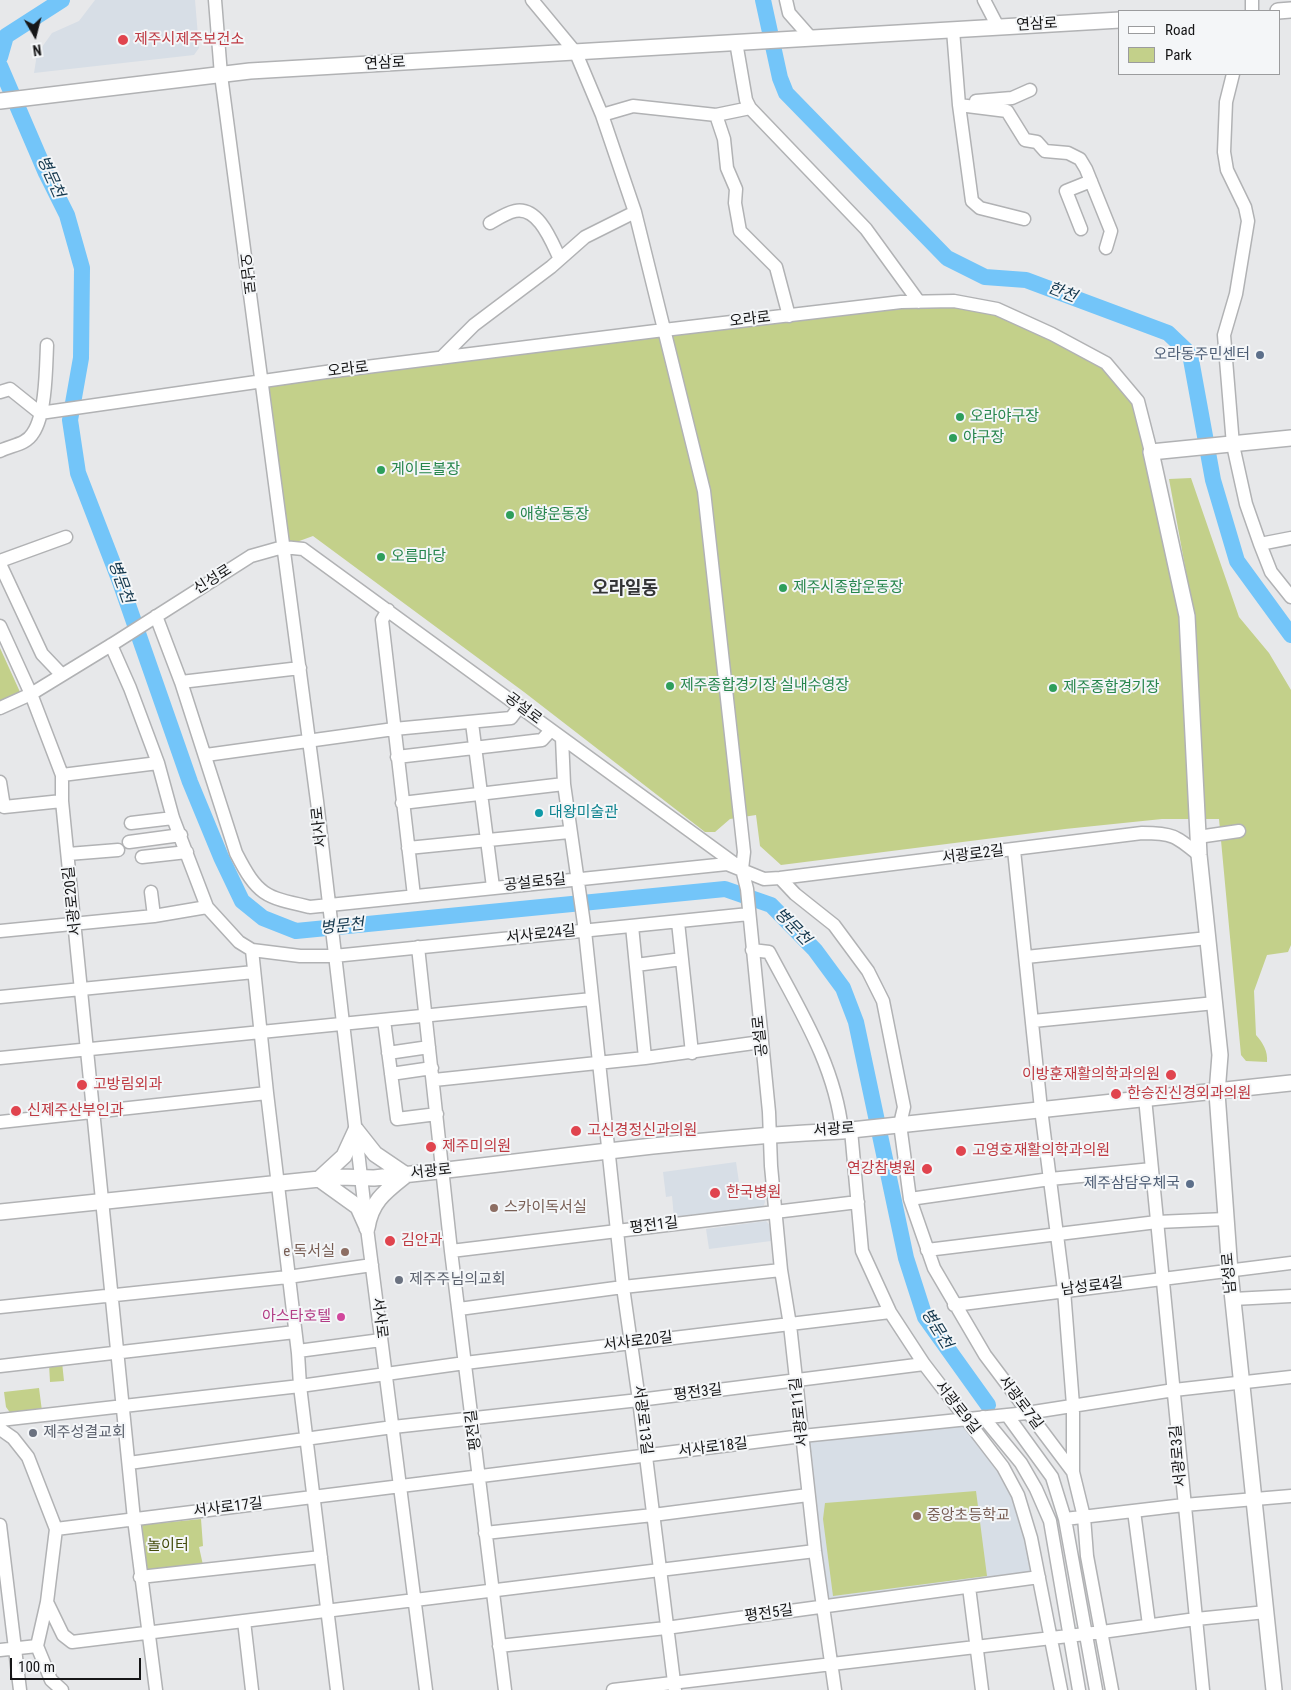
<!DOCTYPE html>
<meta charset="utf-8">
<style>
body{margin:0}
#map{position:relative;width:1291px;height:1690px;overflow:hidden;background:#e7e8ea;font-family:"Roboto Condensed",sans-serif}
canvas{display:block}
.legend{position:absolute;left:1118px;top:10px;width:162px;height:65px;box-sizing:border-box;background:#f4f6f8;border:1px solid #9b9c9e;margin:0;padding:6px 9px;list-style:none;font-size:15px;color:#161617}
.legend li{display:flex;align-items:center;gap:10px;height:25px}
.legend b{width:25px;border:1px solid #9b9c9e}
.north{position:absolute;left:10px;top:10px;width:50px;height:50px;-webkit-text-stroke:4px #f4f6f8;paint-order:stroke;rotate:172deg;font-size:14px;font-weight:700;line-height:20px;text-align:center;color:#161617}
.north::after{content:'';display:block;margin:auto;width:18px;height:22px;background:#161617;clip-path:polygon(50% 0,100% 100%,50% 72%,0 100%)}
.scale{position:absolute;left:10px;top:1658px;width:131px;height:22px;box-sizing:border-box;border:2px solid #161617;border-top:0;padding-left:6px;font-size:15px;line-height:18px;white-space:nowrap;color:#161617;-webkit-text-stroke:4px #f4f6f8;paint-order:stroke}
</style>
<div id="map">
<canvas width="1291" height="1690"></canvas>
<ul class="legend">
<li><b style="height:6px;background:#fff"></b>Road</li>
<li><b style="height:14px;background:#c3d08a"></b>Park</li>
</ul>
<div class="north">N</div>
<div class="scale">100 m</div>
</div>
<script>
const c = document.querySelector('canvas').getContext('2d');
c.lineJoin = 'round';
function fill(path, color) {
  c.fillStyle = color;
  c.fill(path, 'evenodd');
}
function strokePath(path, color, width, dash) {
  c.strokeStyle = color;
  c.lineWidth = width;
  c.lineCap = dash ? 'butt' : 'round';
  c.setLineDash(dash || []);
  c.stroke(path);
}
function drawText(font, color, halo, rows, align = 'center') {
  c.font = font + ' "Roboto Condensed","Noto Sans KR",sans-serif';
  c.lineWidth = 4;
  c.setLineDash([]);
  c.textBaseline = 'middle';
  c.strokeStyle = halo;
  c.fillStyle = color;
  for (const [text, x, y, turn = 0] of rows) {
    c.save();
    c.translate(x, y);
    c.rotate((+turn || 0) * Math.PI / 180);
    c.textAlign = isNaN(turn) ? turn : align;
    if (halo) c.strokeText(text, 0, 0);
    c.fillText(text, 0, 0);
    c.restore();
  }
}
fill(new Path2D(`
 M95,0H195L199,48L194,55L34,73L37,54L52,33L79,21Z
 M736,1162L740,1189L763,1187L765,1202L763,1208L674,1218L672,1196L666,1197L663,1172Z
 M766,1221L769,1224L771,1241L709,1249L706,1229Z
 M966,1419L1003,1467L1039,1577L824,1606L802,1436Z`), '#d7dee6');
fill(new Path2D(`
 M909,301L997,309L1106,363L1138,401L1187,616L1195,621L1169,479L1191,478L1239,617L1269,653L1291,690V945L1288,952L1267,955L1254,991L1256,1035C1263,1043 1268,1051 1267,1062L1246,1061L1241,1055L1219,819H1162L1065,829L781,865L760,846L756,815L730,819L715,832H705L524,692L313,536L283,547L260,382Z
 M0,648L20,692L0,701Z
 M62,1362L64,1381L50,1382L49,1364Z
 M39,1388L42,1411L11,1414L6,1407L4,1392Z
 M976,1491L987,1576L833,1596L823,1519L825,1503Z
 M201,1519L203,1546L199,1547L203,1565L147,1571L142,1525Z`), '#c3d08a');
strokePath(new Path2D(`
 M763,0L780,78L786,93L947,258L985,277L1026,280L1168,333L1190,354L1213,480L1237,561L1291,635
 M0,57L6,36L62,0
 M0,66L46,173L67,215L82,268L81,358L70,420L78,473L119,579L190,782L221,857L242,901L263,918L296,931L725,889L771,905L815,950L843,988L856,1022L906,1258L925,1317L988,1405`), '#73c5f9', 16);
const minor = new Path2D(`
 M215,0L221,75L317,801L367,1228L426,1690
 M532,0L576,53L602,115L635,212L704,491L744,852L742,869
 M786,0L789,13L811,38
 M984,0L998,27
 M1252,0V11
 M953,30L959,105L972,201L980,208L1024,219
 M736,42L746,100L750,108L866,229L919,302
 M1233,74L1226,102L1224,152L1227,170L1245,207L1248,221L1236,294L1224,335L1233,445L1246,504L1260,544L1271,572L1291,597
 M976,101L1012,98L1030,90
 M959,105L1007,111L1025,140L1037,142L1045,151L1068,153L1080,159L1086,169L1111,231L1106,248
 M602,115L633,106L716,115L724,139L727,168L736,189L735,203L740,231L776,267L789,316
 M716,115L750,108
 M490,223C497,219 506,213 515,211C539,206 552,243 560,259
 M1081,229L1066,191L1091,181
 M441,358L474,325L551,267L585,237L635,212
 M0,392L10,389L40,413L326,372L664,330L901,302L954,301L997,309L1052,334L1106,363L1138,401L1151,452
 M0,451C11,445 26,445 33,433C46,414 46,368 47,345
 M1260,544L1291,538
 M0,561L66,537
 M0,564L42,654L62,675
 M388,610L382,620L414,896
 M156,616L181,682L236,853C258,896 265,897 310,907L727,864L764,879L780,878L1142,833C1173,833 1176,836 1199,855
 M0,626L31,694L62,775V801L134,1519L156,1690
 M111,645L130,688L158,763L173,818L207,907L239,942L252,950L300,956H334L749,914
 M181,682L300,668
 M0,708L31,694L116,642L251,556L283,547L303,549L742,869L747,889L769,1112L771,1166L781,1270L790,1325L815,1551L835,1690
 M472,723L493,887
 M562,738L564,784L585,931L623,1287L639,1400L675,1690
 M206,755L394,729L511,718L520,706
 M397,757L542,740L551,730
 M62,775L158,763
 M0,782L4,807L62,801
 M402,803L564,784
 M131,823L173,818
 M1198,837L1239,831
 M129,842L181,835
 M408,848L569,832
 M1014,850L1041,1109L1064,1290L1073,1405V1472
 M68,854L118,850
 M142,857L187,852
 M780,878L795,894L834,925L868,971L883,1001L904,1107L900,1124L910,1199L934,1268L985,1355L1073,1472L1084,1517L1087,1556L1112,1690
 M151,892L154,916
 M678,922L692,1053
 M632,926L645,1058
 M0,931L154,916L207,907
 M418,947L451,1251L505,1690
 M252,950L267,1093L298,1353L300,1386L337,1690
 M752,950L769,952C799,1009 835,1065 842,1131
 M1026,957L1208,938
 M636,965L682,959
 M0,997L254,972
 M384,1020L397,1119L437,1114
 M1033,1021L1215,1003
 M388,1053L429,1047
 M0,1058L592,999
 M391,1074L432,1068
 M434,1080L645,1058L761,1042
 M1145,1098L1203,1690
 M0,1122L267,1093
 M851,1130L862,1251L890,1312L924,1364L1003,1467L1018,1495L1031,1538L1061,1690
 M910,1199L1050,1179L1152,1169
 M927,1250L1157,1222L1226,1219
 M451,1251L858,1202
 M1233,1299L1291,1296
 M954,1305L1291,1263
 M0,1307L288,1277L372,1265
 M459,1309L623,1287L781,1270
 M298,1351L381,1340
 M0,1366L295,1332
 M1007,1415L1052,1477L1065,1519L1096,1690
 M983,1417L1021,1463L1036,1489L1050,1521L1079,1690
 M0,1420L300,1386L465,1363L890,1312
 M0,1429L13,1438L28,1457L56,1529L47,1602L37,1646L51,1680L62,1690
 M129,1463L393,1427L639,1400L924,1364
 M1134,1511L1149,1625
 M1065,1519L1184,1505L1291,1496
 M0,1525L20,1690
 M56,1529L802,1436L1027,1413L1174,1390L1291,1377
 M485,1533L653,1515L808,1495
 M140,1577L321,1557
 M969,1587L982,1690
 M47,1602L63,1635L72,1642L815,1551
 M244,1621L252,1690
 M499,1646L666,1628L1039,1577
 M0,1650L37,1646
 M613,1690L1102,1632L1196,1619L1266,1612`);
const major = new Path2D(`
 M1278,11L1291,10
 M0,101L250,71L1120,20
 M356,1130L375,1154L406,1175C386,1191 371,1201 367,1228
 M356,1130L344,1156L319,1179L358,1207L367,1227
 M0,1212L339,1177L374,1178C530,1162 685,1138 842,1131L1291,1083
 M1274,1690L1230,1272L1217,1093L1220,1055L1199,855L1187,616L1151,452L1291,438`);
strokePath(minor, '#b1b2b4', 15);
strokePath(major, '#b1b2b4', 18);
strokePath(minor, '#fff', 12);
strokePath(major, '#fff', 15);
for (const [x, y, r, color] of [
 [123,40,6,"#e0444e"],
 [1260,355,5,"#5c6f8a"],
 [960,417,5,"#2e9e5b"],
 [953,438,5,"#2e9e5b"],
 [381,470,5,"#2e9e5b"],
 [510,515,5,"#2e9e5b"],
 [381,557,5,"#2e9e5b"],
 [783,588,5,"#2e9e5b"],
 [670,686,5,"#2e9e5b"],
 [1053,688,5,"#2e9e5b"],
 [539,813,5,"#0f9aa8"],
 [1171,1075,6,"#e0444e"],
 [82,1085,6,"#e0444e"],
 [1116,1094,6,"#e0444e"],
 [16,1111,6,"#e0444e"],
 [576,1131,6,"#e0444e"],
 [431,1147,6,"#e0444e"],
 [961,1151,6,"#e0444e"],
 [927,1169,6,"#e0444e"],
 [1190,1184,5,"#5c6f8a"],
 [715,1193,6,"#e0444e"],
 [494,1208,5,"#8d6e63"],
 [390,1241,6,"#e0444e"],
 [345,1252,5,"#8d6e63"],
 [399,1280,5,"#6b7280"],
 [341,1317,5,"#d1479c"],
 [33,1433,5,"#6b7280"],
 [917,1516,5,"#8d6e63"]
]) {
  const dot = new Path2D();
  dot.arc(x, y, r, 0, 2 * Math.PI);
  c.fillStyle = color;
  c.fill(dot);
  strokePath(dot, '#f4f6f8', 2);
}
drawText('15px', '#161617', '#f4f6f8', [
 ["연삼로",1037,25,-3],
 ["연삼로",385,64,-3],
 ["오남로",246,274,83],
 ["오라로",750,320,-7],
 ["오라로",348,370,-7],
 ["신성로",213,580,-32],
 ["공설로",523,709,37],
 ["서사로",320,827,-96],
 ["서광로2길",973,855,-7],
 ["공설로5길",535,883,-6],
 ["서광로20길",73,901,-96],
 ["서사로24길",541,935,-6],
 ["공설로",761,1036,-96],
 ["서광로",834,1130,-4],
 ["서광로",431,1172,-6],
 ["평전1길",654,1226,-7],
 ["남성로",1230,1273,-95],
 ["남성로4길",1092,1287,-7],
 ["서사로",379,1318,83],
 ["서사로20길",638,1342,-7],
 ["평전3길",698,1393,-7],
 ["서광로7길",1020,1403,53],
 ["서광로9길",957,1408,52],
 ["서광로11길",800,1412,-96],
 ["서광로13길",642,1420,83],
 ["평전길",474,1430,-97],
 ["서사로18길",713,1448,-7],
 ["서광로3길",1179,1456,-95],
 ["서사로17길",228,1508,-7],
 ["평전5길",769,1614,-8]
]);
drawText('15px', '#be3a42', '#f4f6f8', [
 ["제주시제주보건소",134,40],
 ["이방훈재활의학과의원",1160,1075,"right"],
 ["고방림외과",93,1085],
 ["한승진신경외과의원",1127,1094],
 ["신제주산부인과",27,1111],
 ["고신경정신과의원",587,1131],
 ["제주미의원",442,1147],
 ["고영호재활의학과의원",972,1151],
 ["연강참병원",916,1169,"right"],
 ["한국병원",726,1193],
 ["김안과",401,1241]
], 'left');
drawText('15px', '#4e5e75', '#f4f6f8', [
 ["오라동주민센터",1250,355],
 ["제주삼담우체국",1180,1184]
], 'right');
drawText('15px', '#27864d', '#f4f6f8', [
 ["오라야구장",970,417],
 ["야구장",963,438],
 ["게이트볼장",391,470],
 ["애향운동장",520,515],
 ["오름마당",391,557],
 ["제주시종합운동장",793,588],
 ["제주종합경기장 실내수영장",680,686],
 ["제주종합경기장",1063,688]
], 'left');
drawText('15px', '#0d838f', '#f4f6f8', [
 ["대왕미술관",549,813]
], 'left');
drawText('15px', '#785e54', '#f4f6f8', [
 ["스카이독서실",504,1208],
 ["e 독서실",335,1252,"right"],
 ["중앙초등학교",927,1516]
], 'left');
drawText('15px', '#5b616d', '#f4f6f8', [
 ["제주주님의교회",409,1280],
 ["제주성결교회",43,1433]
], 'left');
drawText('15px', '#b23c85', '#f4f6f8', [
 ["아스타호텔",331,1317]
], 'right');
drawText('15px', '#434b0b', '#f4f6f8', [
 ["놀이터",168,1546]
]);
drawText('italic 16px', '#12364c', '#f4f6f8', [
 ["병문천",50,177,66],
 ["한천",1062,293,21],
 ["병문천",120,582,70],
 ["병문천",342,927,-6],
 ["병문천",792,927,46],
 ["병문천",936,1329,58]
]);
drawText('bold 18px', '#333436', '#f4f6f8', [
 ["오라일동",625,589]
]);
</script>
